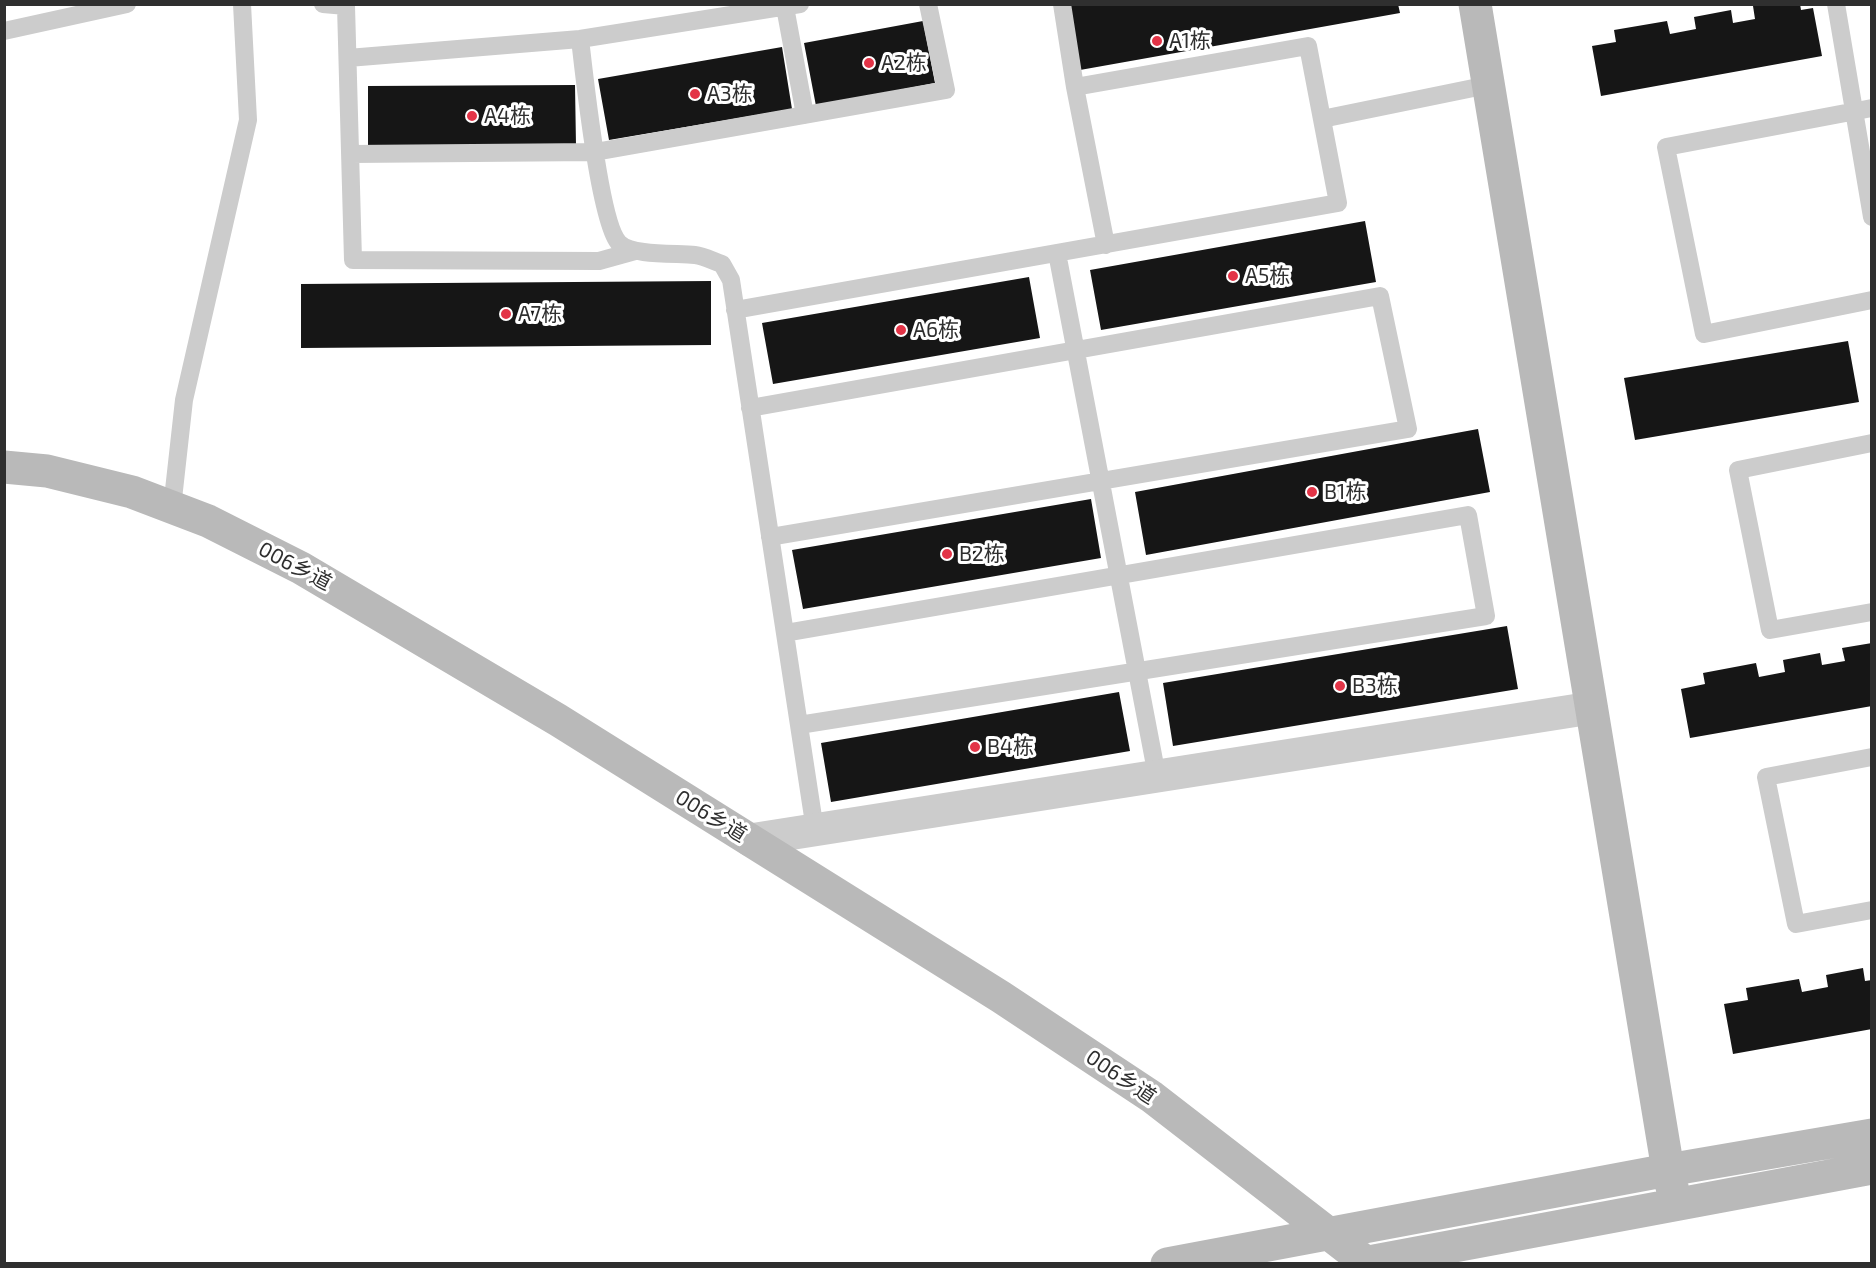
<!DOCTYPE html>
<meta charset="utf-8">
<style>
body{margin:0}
#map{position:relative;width:1876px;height:1268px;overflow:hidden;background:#fff;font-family:"Exo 2",sans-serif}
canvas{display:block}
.frame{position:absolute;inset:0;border:6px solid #2f2f2f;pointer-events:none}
</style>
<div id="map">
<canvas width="1876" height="1268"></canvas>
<div class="frame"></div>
</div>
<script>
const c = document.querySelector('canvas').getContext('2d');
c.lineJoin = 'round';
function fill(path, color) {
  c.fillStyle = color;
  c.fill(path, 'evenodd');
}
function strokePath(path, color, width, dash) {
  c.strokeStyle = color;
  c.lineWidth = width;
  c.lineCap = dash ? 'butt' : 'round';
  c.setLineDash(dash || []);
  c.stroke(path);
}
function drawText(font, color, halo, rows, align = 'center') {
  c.font = font + ' "Exo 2","Noto Sans SC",sans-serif';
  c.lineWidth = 6;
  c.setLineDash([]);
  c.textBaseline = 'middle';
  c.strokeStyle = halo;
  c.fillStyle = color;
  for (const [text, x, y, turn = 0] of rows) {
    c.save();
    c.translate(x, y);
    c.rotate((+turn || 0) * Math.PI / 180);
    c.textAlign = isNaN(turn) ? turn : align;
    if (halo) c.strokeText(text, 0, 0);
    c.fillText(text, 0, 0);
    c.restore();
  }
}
fill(new Path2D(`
 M1068,4H1398L1400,13L1080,70Z
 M1759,4H1800L1801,10L1813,8L1822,56L1601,96L1592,46L1616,42L1614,30L1667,21L1670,34L1696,29L1694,17L1731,10L1733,23L1755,19L1753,6Z
 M923,21L935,83L816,106L804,43Z
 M782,47L792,109L609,140L598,79Z
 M575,85L576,146L368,148V86Z
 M1365,221L1376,282L1101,330L1090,270Z
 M1029,277L1040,338L773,384L762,323Z
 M711,281V345L301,348V284Z
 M1848,341L1859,402L1635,440L1624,378Z
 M1478,429L1490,492L1146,555L1135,492Z
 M1091,499L1101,558L803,609L792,550Z
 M1507,626L1518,689L1173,746L1163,683Z
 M1872,643V706L1690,738L1681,689L1705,684L1703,673L1756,663L1759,677L1785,672L1783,660L1820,653L1822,665L1845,661L1842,648Z
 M1119,692L1130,751L831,802L821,743Z
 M1863,968L1865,981L1872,980V1029L1733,1054L1724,1004L1748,1000L1746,988L1799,979L1802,992L1828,987L1826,975Z`), '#161616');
strokePath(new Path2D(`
 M323,4L346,6L353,260L599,261L635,251
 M1062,4L1075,87L1106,245
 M1836,4L1872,217
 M785,7L805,115
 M4,31L127,4
 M580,39C584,73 600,224 619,243C632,256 676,253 695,255C704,256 713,261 722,264L731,280L815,830
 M348,58L580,39L800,4
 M1872,108L1666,147L1704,334L1872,300
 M1322,119L1488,85
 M351,154L595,152L946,90L928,4
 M1057,253L1157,776
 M735,310L1338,203L1308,46L1075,87
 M750,408L1380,296L1408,429L770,537
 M1872,443L1738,470L1770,630L1872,612
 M172,508L184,400L248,120L242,4
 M785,633L1468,515L1486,616L799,725
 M1872,757L1766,777L1796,924L1872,910`), '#ccc', 18);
strokePath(new Path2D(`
 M750,840L1591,708`), '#ccc', 33);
strokePath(new Path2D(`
 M1475,4L1668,1170L1676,1204
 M4,467L47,471L132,492L208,521L301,568L558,720L1001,997L1152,1097L1368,1264
 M1167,1264L1668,1170L1872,1135
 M1358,1264L1872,1168`), '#b9b9b9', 33);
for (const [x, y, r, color] of [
 [1157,41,6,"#e33447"],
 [869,63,6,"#e33447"],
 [695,94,6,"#e33447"],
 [472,116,6,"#e33447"],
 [1233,276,6,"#e33447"],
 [506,314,6,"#e33447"],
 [901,330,6,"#e33447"],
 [1312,492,6,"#e33447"],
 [947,554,6,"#e33447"],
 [1340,686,6,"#e33447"],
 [975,747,6,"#e33447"]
]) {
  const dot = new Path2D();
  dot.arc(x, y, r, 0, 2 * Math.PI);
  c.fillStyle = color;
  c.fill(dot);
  strokePath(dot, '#fff', 2);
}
drawText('21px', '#2f2f2f', '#fff', [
 ["A1栋",1169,41],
 ["A2栋",881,63],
 ["A3栋",707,94],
 ["A4栋",484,116],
 ["A5栋",1245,276],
 ["A7栋",518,314],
 ["A6栋",913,330],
 ["B1栋",1324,492],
 ["B2栋",959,554],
 ["B3栋",1352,686],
 ["B4栋",987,747]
], 'left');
drawText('21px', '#2f2f2f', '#fff', [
 ["006乡道",295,566,28],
 ["006乡道",711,816,32],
 ["006乡道",1121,1077,34]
]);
</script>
